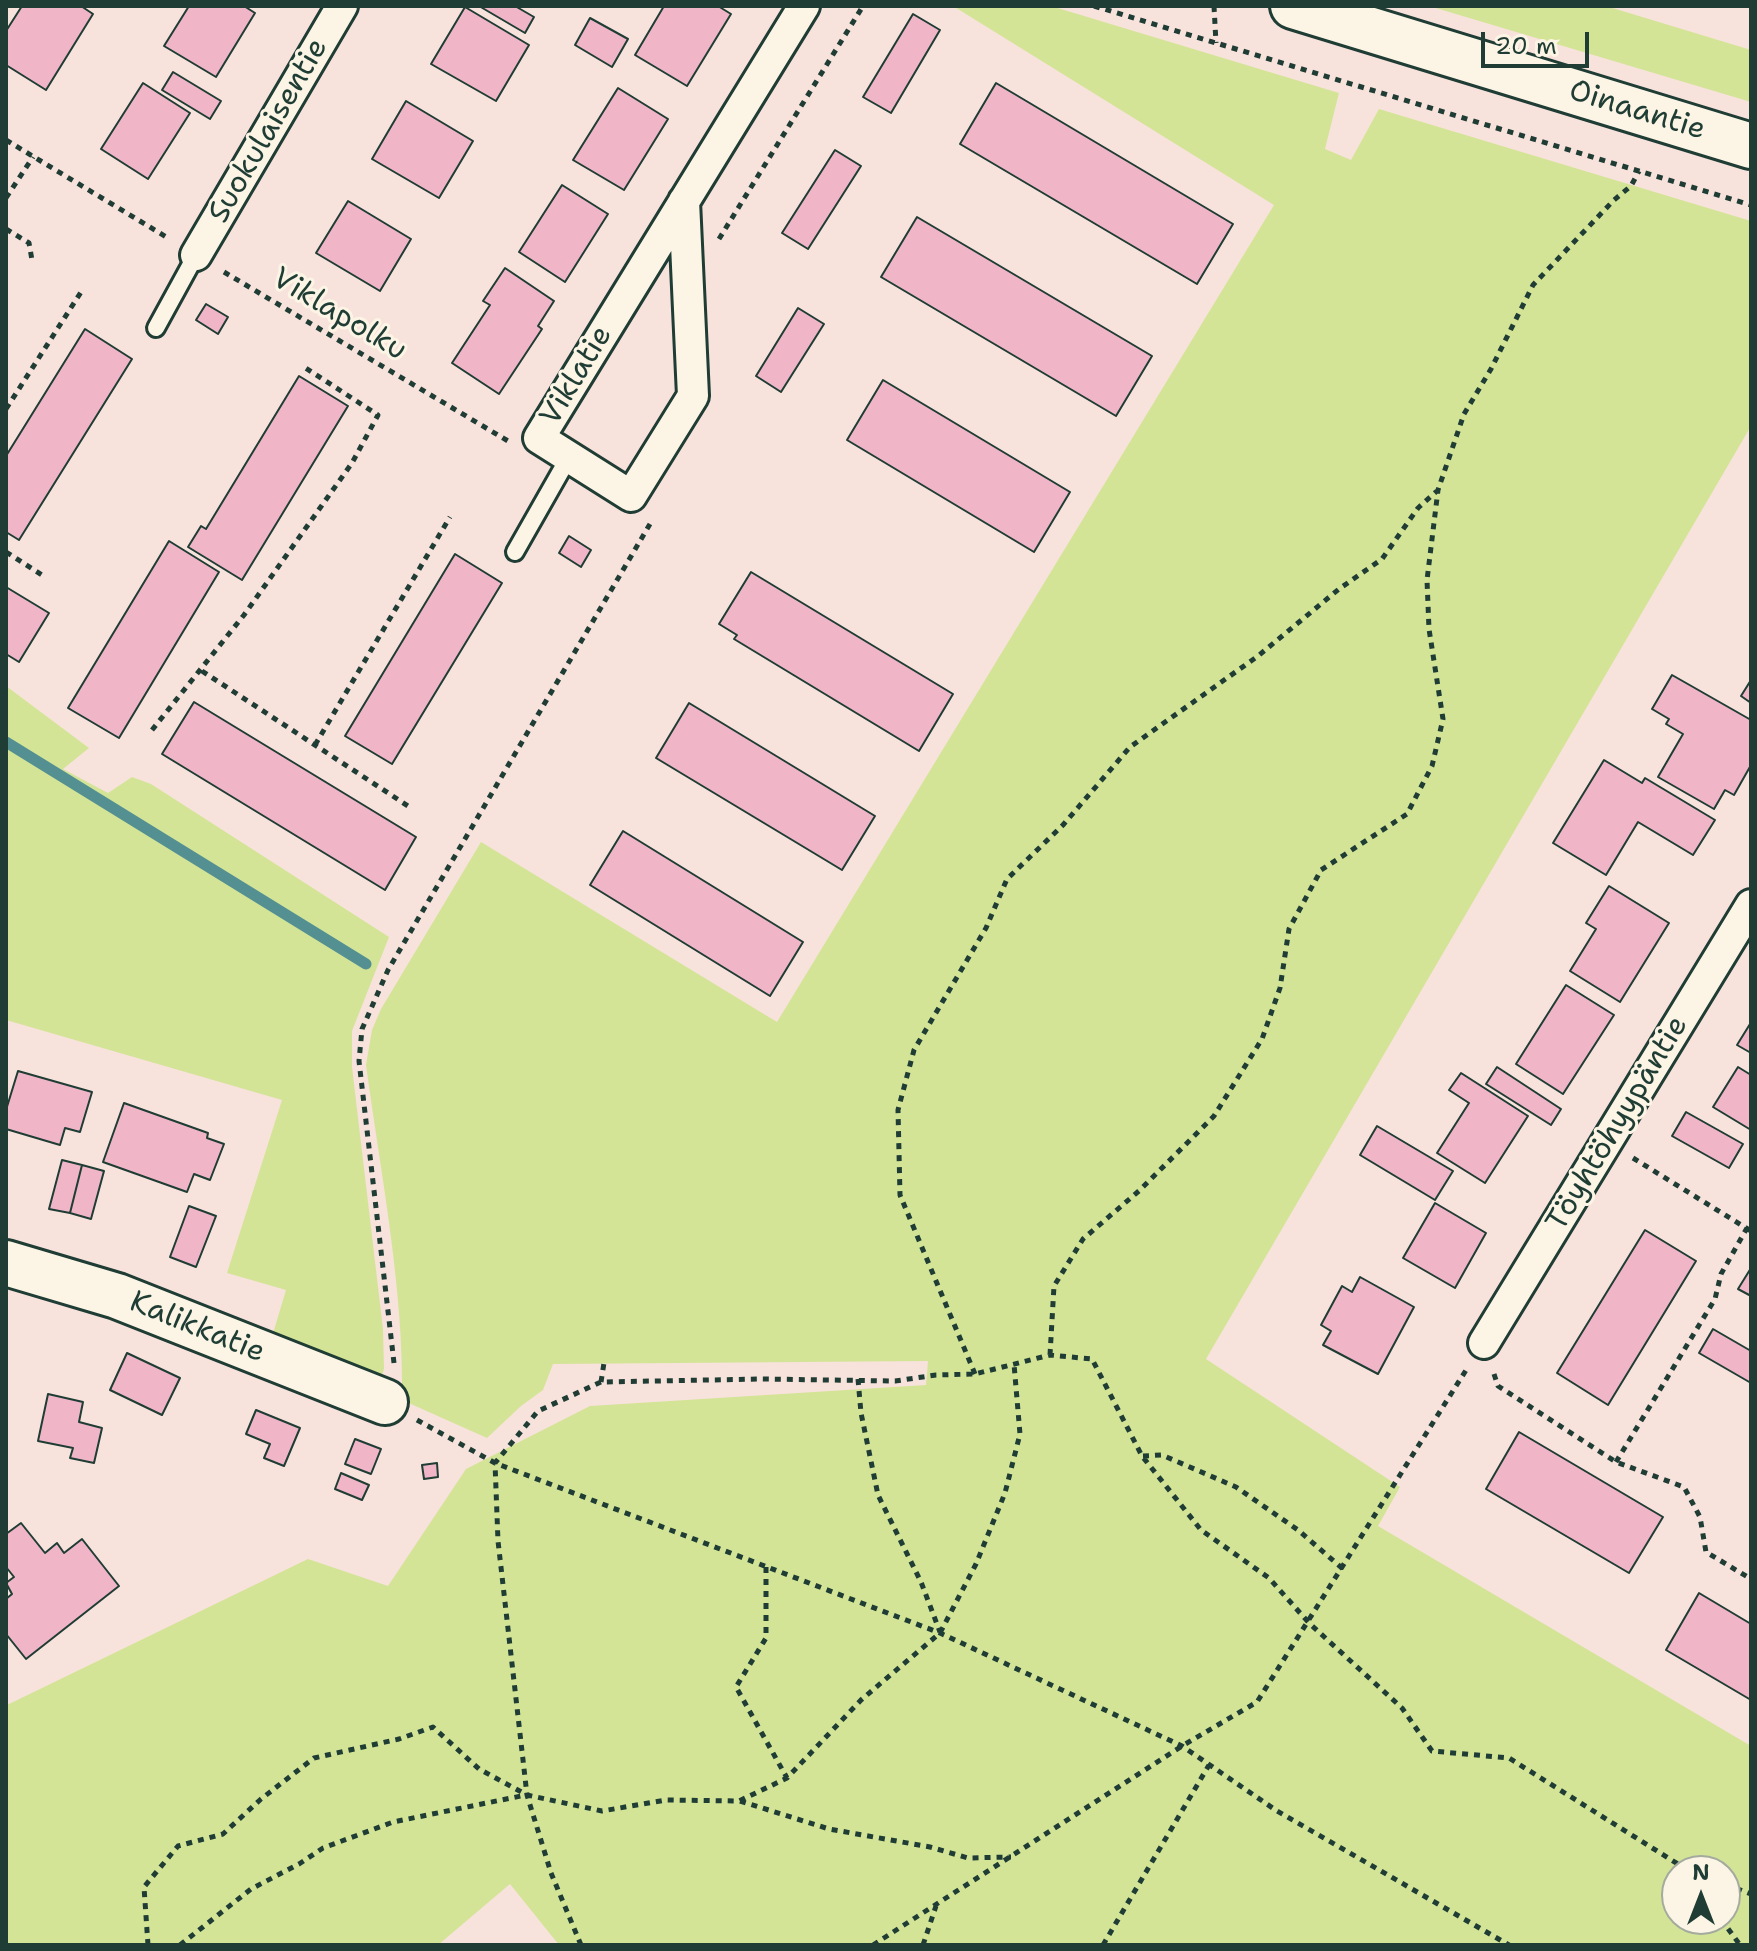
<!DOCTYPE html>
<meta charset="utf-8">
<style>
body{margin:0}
#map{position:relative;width:1757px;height:1951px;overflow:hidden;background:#f8e2dc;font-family:"Shantell Sans",sans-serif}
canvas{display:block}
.frame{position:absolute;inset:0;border:8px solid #1f3d34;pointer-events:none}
.north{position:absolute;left:1661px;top:1855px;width:80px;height:80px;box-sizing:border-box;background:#fcf5e5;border:2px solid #a4ab9e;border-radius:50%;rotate:0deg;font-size:22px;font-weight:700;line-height:32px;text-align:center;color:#1f3d34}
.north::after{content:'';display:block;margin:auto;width:28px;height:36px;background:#1f3d34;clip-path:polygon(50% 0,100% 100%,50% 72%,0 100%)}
.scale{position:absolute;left:1481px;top:32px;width:108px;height:36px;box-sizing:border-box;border:4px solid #1f3d34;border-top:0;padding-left:10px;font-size:24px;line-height:28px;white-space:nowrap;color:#1f3d34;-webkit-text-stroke:6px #fcf5e5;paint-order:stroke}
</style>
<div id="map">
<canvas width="1757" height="1951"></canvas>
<div class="frame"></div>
<div class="north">N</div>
<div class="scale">20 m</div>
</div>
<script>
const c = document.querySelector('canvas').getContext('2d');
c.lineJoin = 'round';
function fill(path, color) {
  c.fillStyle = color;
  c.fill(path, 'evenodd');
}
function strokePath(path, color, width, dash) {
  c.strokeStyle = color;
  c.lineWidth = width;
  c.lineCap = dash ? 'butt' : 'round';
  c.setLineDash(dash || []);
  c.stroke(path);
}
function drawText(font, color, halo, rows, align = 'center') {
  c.font = font + ' "Shantell Sans",sans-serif';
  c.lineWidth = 6;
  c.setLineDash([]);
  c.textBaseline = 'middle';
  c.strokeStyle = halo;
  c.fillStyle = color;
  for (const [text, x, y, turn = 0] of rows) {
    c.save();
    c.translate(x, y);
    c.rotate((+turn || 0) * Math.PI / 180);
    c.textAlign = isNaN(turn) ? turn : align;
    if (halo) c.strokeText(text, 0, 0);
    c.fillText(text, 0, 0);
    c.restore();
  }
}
fill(new Path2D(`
 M953,6H1051L1339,93L1325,149L1351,160L1379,109L1751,221V426L1206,1359L1400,1487L1378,1526L1751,1746V1945H559L510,1884L438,1945H6V1703L9,1704L308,1559L388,1586L466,1469L590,1406L926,1385L928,1361L553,1364L543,1390L521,1406L487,1438L402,1400C404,1289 381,1176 366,1065L372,1030L381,1009L481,842L777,1022L1274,205ZM1677,1871H1725V1919H1677Z
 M1429,6H1606L1751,50V102Z
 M6,686L89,748L63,769L108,793L132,777L151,784L389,937L352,1031V1067L383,1329L384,1369L380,1381L271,1340L286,1290L227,1273L282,1100L6,1020Z`), '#d4e497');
strokePath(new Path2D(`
 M6,742L366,964`), '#549092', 11);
const building = new Path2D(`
 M22,6H81L93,14L46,90L6,65V31Z
 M189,6H244L255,13L216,77L164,46Z
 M479,6H515L534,17L525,33Z
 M664,6H718L731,14L687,86L635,55Z
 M465,7L529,45L496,101L431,64Z
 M913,14L940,30L891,113L863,97Z
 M590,18L628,39L612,67L575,45Z
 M173,72L221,101L210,119L162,90Z
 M143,83L190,113L148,179L101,149Z
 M996,83L1233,224L1197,284L960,144Z
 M618,88L668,119L624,190L573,160Z
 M406,101L473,141L439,198L372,159Z
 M835,150L861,166L808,249L782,233Z
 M562,185L608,214L565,282L519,252Z
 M348,201L411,239L380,291L316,253Z
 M917,217L1152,356L1116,416L881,277Z
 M505,268L554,301L538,326L542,329L499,394L452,363L490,305L483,301Z
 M206,304L228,317L218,334L196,320Z
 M798,308L824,324L781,392L756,376Z
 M85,329L132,359L19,540L6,532V456Z
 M299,376L348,406L242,580L188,547L201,526L206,529Z
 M883,380L1070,492L1034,552L847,440Z
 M569,536L591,550L581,567L559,553Z
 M169,541L219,572L119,738L68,708Z
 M455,554L502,583L392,764L345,736Z
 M751,572L953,694L919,751L734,639L737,635L719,624Z
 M6,587L49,613L19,662L6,654Z
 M1672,675L1751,720V765L1734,795L1725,790L1714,809L1658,777L1683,734L1666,724L1669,719L1652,709Z
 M1751,680V703L1741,696Z
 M194,702L416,837L385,890L162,754Z
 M689,703L875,816L842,870L656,758Z
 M1604,760L1642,783L1645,778L1715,820L1693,855L1638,822L1606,875L1553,843Z
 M623,831L803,942L770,996L590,885Z
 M1609,886L1669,923L1620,1002L1570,971L1596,929L1586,923Z
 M1566,985L1614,1015L1563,1094L1516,1064Z
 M1750,1024L1751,1025V1053L1737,1045Z
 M1497,1067L1561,1109L1551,1125L1486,1084Z
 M1738,1067L1751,1075V1130L1713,1107Z
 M18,1071L92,1092L80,1132L65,1128L60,1145L6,1129V1110Z
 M1461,1073L1528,1116L1485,1183L1437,1153L1469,1103L1449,1090Z
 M124,1103L208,1133L207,1138L224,1144L210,1180L194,1174L187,1192L103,1162Z
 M1686,1112L1743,1144L1729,1168L1672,1136Z
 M1377,1126L1453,1171L1435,1200L1360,1155Z
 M62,1160L82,1165L70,1213L49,1209Z
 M82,1165L104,1171L91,1219L70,1213Z
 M1435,1203L1486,1233L1455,1288L1403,1258Z
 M189,1206L216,1216L196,1267L170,1257Z
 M1645,1230L1696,1261L1608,1405L1557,1373Z
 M1751,1268V1296L1738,1289Z
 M1360,1277L1414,1307L1378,1374L1323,1345L1331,1331L1321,1325L1342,1286L1352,1292Z
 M1713,1329L1751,1351V1383L1699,1353Z
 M127,1353L180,1378L162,1415L110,1390Z
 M48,1394L83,1402L79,1422L102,1428L94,1463L70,1458L73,1448L38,1441Z
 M256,1410L300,1428L284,1466L264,1458L270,1444L246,1434Z
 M1519,1432L1663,1517L1629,1573L1486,1489Z
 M355,1439L381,1449L371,1474L345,1464Z
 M437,1463L438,1477L424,1479L422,1465Z
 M341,1473L369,1485L362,1500L335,1489Z
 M21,1523L45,1553L57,1543L64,1553L82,1539L119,1586L26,1659L6,1634V1599L12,1594L6,1583L14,1577L6,1567V1534Z
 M1699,1593L1751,1624V1700L1666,1650Z`);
fill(building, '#f0b6c8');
strokePath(building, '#1f3d34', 2);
const lane = new Path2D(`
 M156,328L196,255
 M515,552L569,457`);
const street = new Path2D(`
 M684,201L693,396L631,496L539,438L804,6
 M196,255L342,6
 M1484,1343L1751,905`);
const secondary = new Path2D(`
 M1293,6L1751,146
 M6,1263L117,1296L385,1402`);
strokePath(lane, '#1f3d34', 22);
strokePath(street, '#1f3d34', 36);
strokePath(secondary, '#1f3d34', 50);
strokePath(new Path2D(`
 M1094,6L1751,205
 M1214,6L1216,43
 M6,140L168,238
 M6,198L33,157
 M6,229L29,243L32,260
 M719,239L863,6
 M224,272L508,441
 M6,409L83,289
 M6,552L42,575
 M202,671L408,806
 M152,730L244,615L352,463L378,415L304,367
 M315,745L450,517
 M1633,1158L1751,1231
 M1050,1355L1054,1286L1083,1239L1140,1190L1214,1116L1262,1039L1280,988L1289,929L1321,870L1407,814L1432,766L1443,719L1429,629L1427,580L1438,490L1464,414L1491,369L1533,285L1614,200L1631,186L1639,171
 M394,1363L359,1061L362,1029L388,970L650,524
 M975,1374L900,1195L898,1110L914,1050L986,928L1007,879L1063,825L1130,747L1258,656L1339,589L1382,559L1418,508L1437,491
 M1494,1374L1498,1386L1616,1462L1684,1487L1700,1517L1706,1552L1751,1579
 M858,1379L861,1413L878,1495L921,1582L940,1632
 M601,1382L604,1363
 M417,1420L495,1463L940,1633L1182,1746L1277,1811L1509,1945
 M1143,1456L1162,1455L1236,1487L1298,1530L1343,1569
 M1616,1462L1715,1299L1721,1274L1747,1228
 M766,1567V1638L736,1687L787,1778
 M740,1801L829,1829L930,1847L968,1858L1011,1857
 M1725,1884L1751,1894
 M1721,1919L1740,1945
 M148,1945L144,1887L178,1846L223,1834L261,1799L314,1758L399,1739L433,1727L479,1769L527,1795L602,1811L666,1800L739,1801L787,1778L861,1700L940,1633L976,1564L1005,1493L1020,1434L1014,1364
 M180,1945L251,1889L299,1864L323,1848L393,1822L526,1795
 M581,1945L551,1873L527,1795L498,1541L495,1463L538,1411L601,1382L762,1379L895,1381L936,1375L975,1374L1050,1355L1092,1359L1142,1456L1201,1530L1269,1578L1309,1623L1402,1708L1432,1751L1509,1758L1689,1871
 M873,1945L1182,1746L1257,1702L1468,1367
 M923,1945L936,1906
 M1103,1945L1209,1765`), '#1f3d34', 5, [6, 6]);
strokePath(lane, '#fcf5e5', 16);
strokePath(street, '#fcf5e5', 30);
strokePath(secondary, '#fcf5e5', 44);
drawText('30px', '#1f3d34', '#fcf5e5', [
 ["Oinaantie",1637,111,17],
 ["Suokulaisentie",269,131,-60],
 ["Viklapolku",339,315,31],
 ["Viklatie",577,376,-59],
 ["Töyhtöhyypäntie",1618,1124,-59],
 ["Kalikkatie",197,1328,22]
]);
</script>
